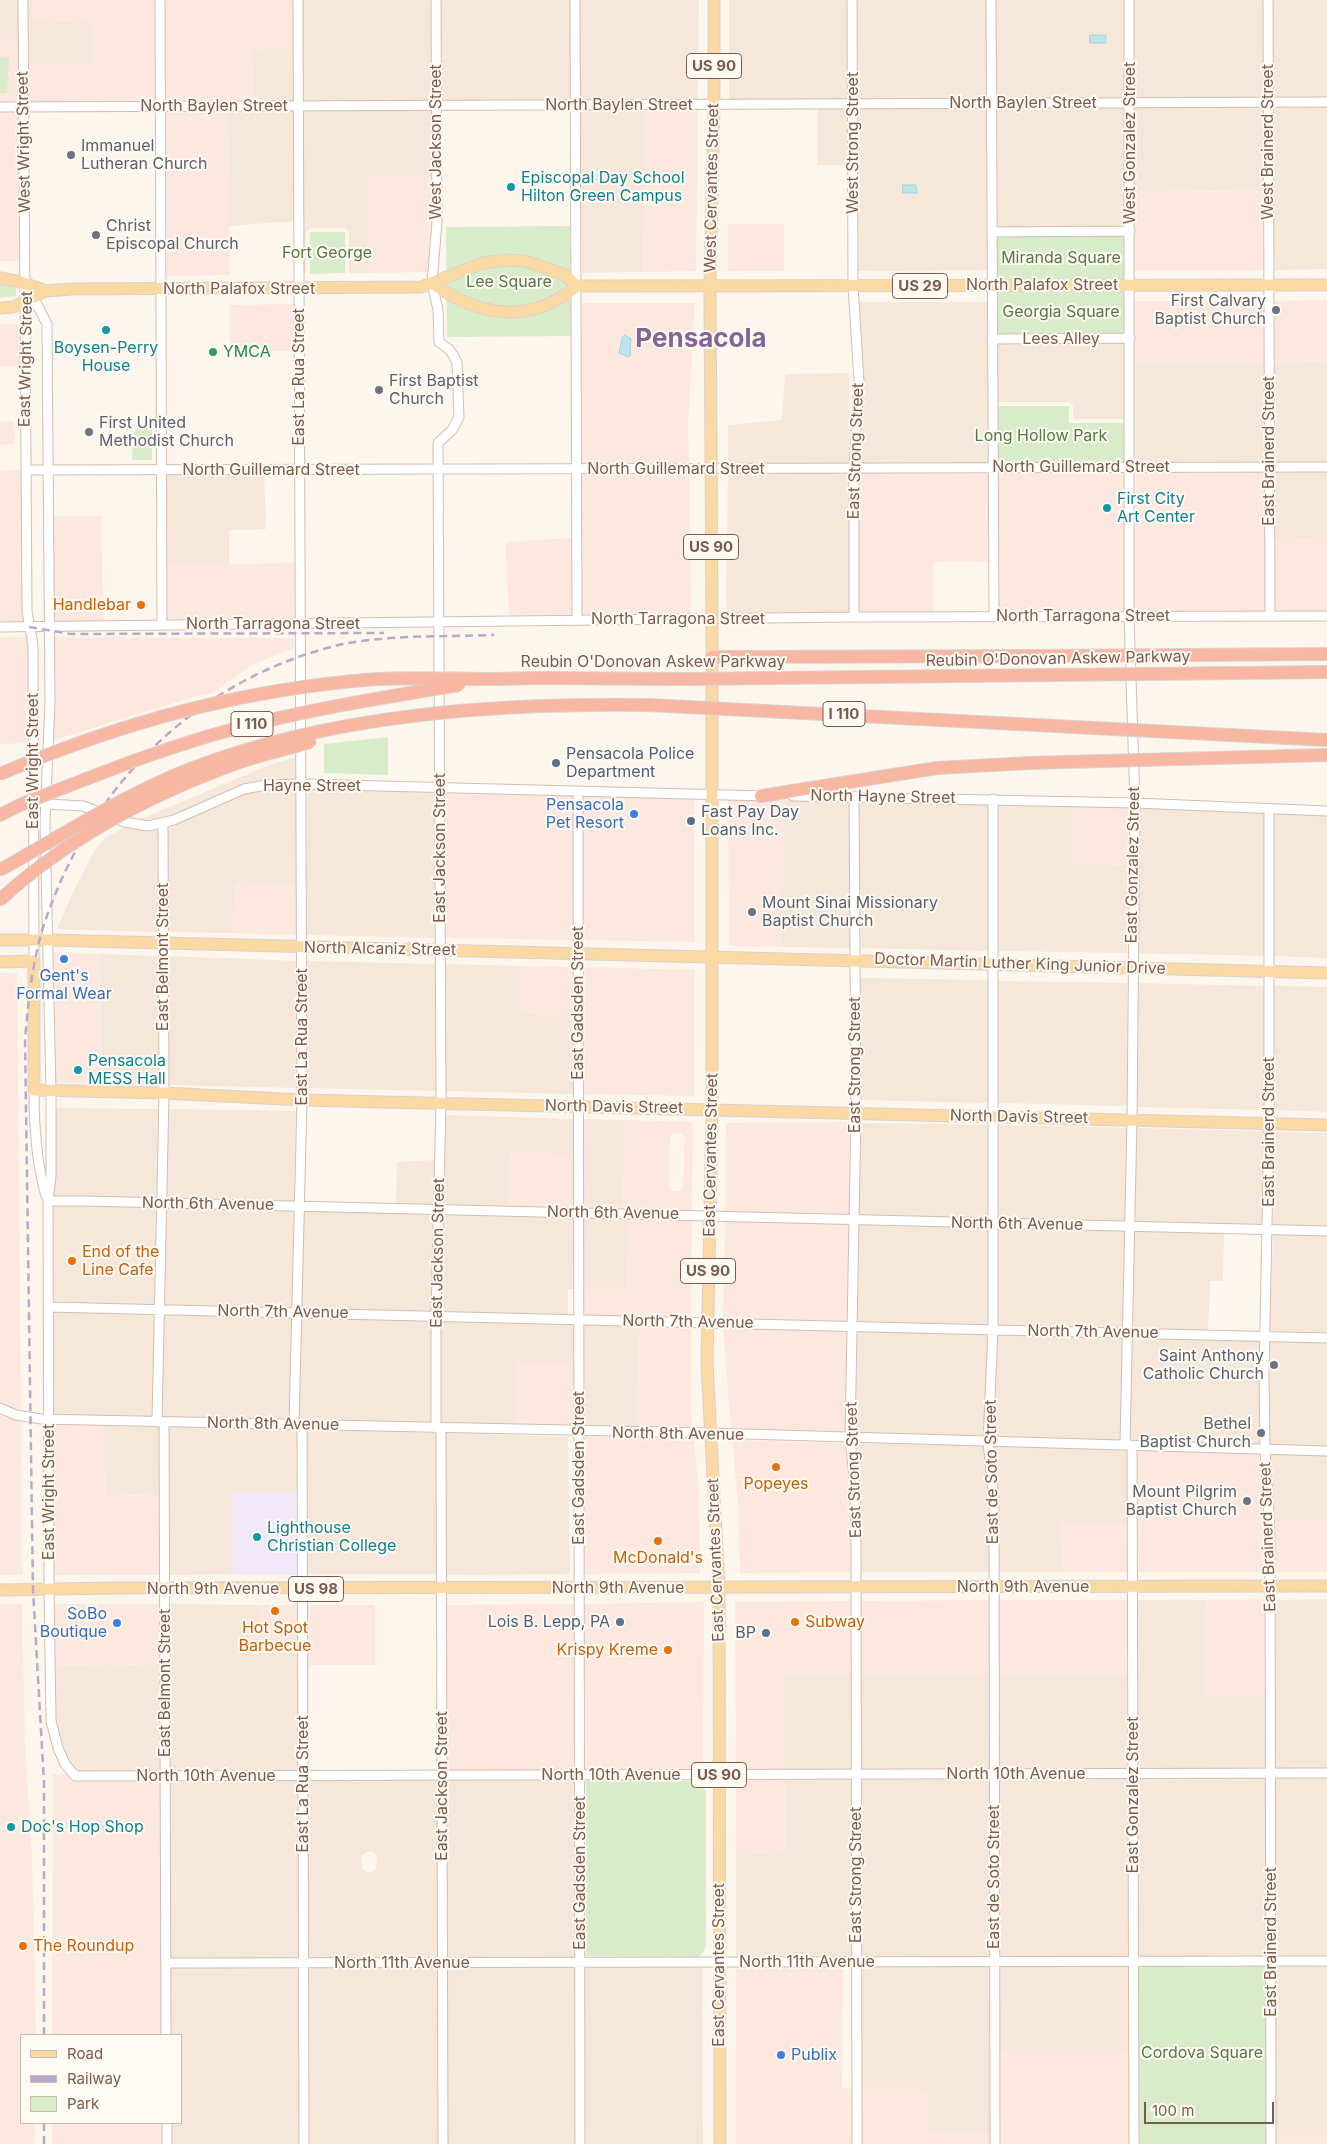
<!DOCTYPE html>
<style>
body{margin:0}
#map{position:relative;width:1327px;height:2144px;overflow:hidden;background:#fdf6ec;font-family:Inter,sans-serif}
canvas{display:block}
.legend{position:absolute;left:20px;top:2034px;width:162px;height:90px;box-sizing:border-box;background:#fffaf3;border:1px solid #cabbb1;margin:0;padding:6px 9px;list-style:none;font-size:15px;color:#7a5c4d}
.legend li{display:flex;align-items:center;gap:10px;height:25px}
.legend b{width:25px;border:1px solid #cabbb1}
.scale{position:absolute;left:1144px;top:2102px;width:130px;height:22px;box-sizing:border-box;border:2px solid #7a5c4d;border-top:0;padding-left:6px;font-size:15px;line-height:18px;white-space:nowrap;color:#7a5c4d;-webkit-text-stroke:4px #fffaf3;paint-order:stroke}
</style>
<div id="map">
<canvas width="1327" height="2144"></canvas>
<ul class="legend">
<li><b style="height:6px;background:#fbd9a5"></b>Road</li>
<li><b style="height:6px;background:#b9a8c9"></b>Railway</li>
<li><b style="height:14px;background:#d8ecc9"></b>Park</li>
</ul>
<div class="scale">100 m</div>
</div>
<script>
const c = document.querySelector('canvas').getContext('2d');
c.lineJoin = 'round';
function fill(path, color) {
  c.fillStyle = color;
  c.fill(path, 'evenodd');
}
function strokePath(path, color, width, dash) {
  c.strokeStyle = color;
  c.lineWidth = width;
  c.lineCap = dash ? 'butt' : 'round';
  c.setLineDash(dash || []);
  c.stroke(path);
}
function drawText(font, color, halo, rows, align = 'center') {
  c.font = font + ' Inter,sans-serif';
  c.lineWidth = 4;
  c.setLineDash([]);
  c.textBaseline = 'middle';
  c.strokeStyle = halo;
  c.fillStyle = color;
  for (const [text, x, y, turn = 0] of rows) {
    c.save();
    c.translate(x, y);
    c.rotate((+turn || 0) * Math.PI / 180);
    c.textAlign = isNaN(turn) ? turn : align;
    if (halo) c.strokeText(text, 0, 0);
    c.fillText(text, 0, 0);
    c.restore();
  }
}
fill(new Path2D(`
 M0,0H18V39L0,41Z
 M28,0H32V22L92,21V65H28Z
 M303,0H431V101L304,102Z
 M441,0H570V101H441Z
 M580,0H699L698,100L580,101Z
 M729,0H847L848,100H729Z
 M857,0H986V99L858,100Z
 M996,0H1124L1125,98L996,99Z
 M1134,0H1263V98H1134Z
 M1273,0H1327V98H1273Z
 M294,46V102H253L252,49Z
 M1327,106V269L1274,270L1273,107Z
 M1125,107V227H996V108Z
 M1134,107H1263V191L1135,192Z
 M818,108H848V165H817Z
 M858,108H986L987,270L858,271Z
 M580,109H646L643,272L582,273Z
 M294,110V221L229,226L228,111Z
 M304,110H431L432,177H368V273H349V232L345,228H310L306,232V273H304Z
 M858,302H987L988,463L859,464Z
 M997,343H1125V419H1073V406L1069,402H997Z
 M1327,361V462L1274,463V363Z
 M1135,362L1264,363V462L1135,463Z
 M849,373V464H728V425L782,420L785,374Z
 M1274,471H1327V539L1274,540Z
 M849,472V612L726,614L728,473Z
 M264,474L266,529L229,530V565H167V475Z
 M296,757L297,780L265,781L242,784L172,816L147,822L136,821L267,766Z
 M297,788V886L235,883L233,933L168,932V826L177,824L245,793L266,789Z
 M307,788L434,793L435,938L307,935Z
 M785,800H849L850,948L780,947Z
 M859,800L988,804V951L861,948Z
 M998,804L1073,806L1072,863L1129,865L1127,953L998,951Z
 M1140,807L1264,814V956L1137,953Z
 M1274,814L1327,815V958L1274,956Z
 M125,827L148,831L158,829V932L57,929L74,890L94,852L105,838Z
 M100,954L158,956L159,1085L101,1084Z
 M168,956L297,961V1088L169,1085Z
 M307,961L435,964L436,1091L307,1088Z
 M445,964L520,966V1013L573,1016L574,1094L446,1091Z
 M861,978L988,980V1103L861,1100Z
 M998,981L1127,983V1106L998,1103Z
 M1137,983L1264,986V1110L1137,1107Z
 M1274,986L1327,987V1112L1274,1110Z
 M56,1108L158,1109L156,1198L54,1197Z
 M169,1109L296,1111L294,1201L166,1198Z
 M446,1115L574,1119V1203H569L510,1152L509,1207L444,1205Z
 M584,1119L625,1120L623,1208L584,1204Z
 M860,1123L988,1125V1219L859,1215Z
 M998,1125L1127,1128L1125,1222L998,1219Z
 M1137,1128L1264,1131L1263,1225L1135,1222Z
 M1274,1132L1327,1133V1227L1273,1225Z
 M435,1160L434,1204H396L397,1162Z
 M84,1205L156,1207L154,1305L54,1302L53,1206Z
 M166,1207L294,1210L292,1308L164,1305Z
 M304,1210L434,1213L431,1311L301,1308Z
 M444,1213L574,1218V1289H568V1315L441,1312Z
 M584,1219L630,1221L626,1290L584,1289Z
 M859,1224L988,1227V1325L857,1321Z
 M998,1228L1125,1231L1123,1329L998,1325Z
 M1135,1231L1224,1233L1223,1281H1210L1208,1330L1133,1329Z
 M1273,1234L1327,1235V1333L1270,1331Z
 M54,1311L154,1313L152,1417L54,1415Z
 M164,1314L291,1317L289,1420L162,1417Z
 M301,1317L431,1320V1424L299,1420Z
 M441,1320L574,1324V1362H516V1426L441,1424Z
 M584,1324L640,1327L636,1429L584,1427Z
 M857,1330L988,1334L983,1437L855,1434Z
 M998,1334L1122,1337L1120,1441L993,1438Z
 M1132,1338L1260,1340V1445L1130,1441Z
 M1270,1340L1327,1342V1446L1270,1445Z
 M103,1425L159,1426L160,1495L105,1496Z
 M169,1426L297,1429V1493L232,1494V1574L170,1575Z
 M307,1429L436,1433L437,1574H307Z
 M446,1433L568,1437L570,1574L447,1575Z
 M856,1443L983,1446L989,1500V1572H861L860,1487Z
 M994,1446L1127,1450V1525L1061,1524L1063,1572H999V1500Z
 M1270,1454L1327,1455V1521L1275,1522Z
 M1327,1599V1769H1276L1275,1600Z
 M1137,1600H1206L1205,1696H1266V1769L1138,1770Z
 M170,1604L260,1605L259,1647H298V1771L170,1772Z
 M160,1664V1772H77L70,1762L59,1734L56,1721L55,1666Z
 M783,1674H851V1771L784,1770Z
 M861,1674H989V1770L861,1771Z
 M999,1674H1127L1128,1770H999Z
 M1138,1778H1266V1957H1138Z
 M1276,1778H1327V1957H1276Z
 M575,1779V1958L448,1959L447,1780Z
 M785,1779H851V1958L736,1956V1853L786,1852Z
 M989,1779L990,1957L861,1958V1780Z
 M999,1779H1128V1957H1000Z
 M298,1780V1959H171L170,1781Z
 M308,1780H437L438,1959H308ZM366,1852H373L377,1856L376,1869L372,1872H366L362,1868V1855Z
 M1276,1965H1327V2137L1276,2136Z
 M990,1966V2134L927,2133V2090L862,2089L861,1967Z
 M1000,1966H1128L1129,2051H1000Z
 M575,1967V2144H448V1968Z
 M585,1967H702L703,2144H585Z
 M171,1968H298L299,2144H172V2123H181V2035H171Z
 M308,1968H438V2144H309Z`), '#f5e8da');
fill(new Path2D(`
 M32,0H155L156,102L28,103V65L92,64V21L32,22Z
 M165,0H293L294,46L252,49L253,102H166Z
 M18,39V103H0V41Z
 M646,109H698L696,271L643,272Z
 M166,111H228L230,275L167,276Z
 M0,112H19L20,261H0Z
 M368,177H432V272L368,273Z
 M1263,191L1264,270H1135V192Z
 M728,224H784V271H728Z
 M1327,300V361L1274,363V301Z
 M1135,301H1264V363L1135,362Z
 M582,303H695L688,424L689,464L582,465Z
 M294,304V351H230L229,305Z
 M0,324H20L21,366H0Z
 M14,421L15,444L0,445V422Z
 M21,470L23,623H0V471Z
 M1126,471L1125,611L999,612L998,472Z
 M1136,471H1264L1265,612H1134Z
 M859,472H988V562H934L933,612H859Z
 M582,473H689L691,615H582Z
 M53,516H101L104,622L54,623Z
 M572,538V615L509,616L505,542Z
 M1327,539V612H1275L1274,540Z
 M295,563V620L167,621V565Z
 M0,637H26L28,645L27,743L0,744Z
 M54,637L294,638V648L252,665L213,693L196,696L54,740Z
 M444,793L573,796V940L445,938Z
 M583,796L694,799L695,942L583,940Z
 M728,800H785L780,947L729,946Z
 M1073,806L1130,807L1129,865L1072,863Z
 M235,883L297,886V935L233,933Z
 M54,953L100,954L101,1084L56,1083Z
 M520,966L573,967V1016L520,1013Z
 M583,967L695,970L694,1096L584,1094Z
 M0,973H17L21,1411L0,1404Z
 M625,1120L693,1122L692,1211L584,1209V1204L623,1207ZM674,1133H680L685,1137L683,1188L679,1191H673L669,1187L670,1137Z
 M850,1122L849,1215L725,1212L726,1123Z
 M510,1152L570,1154L569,1203H574V1208L509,1207Z
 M584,1217L692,1220L691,1318L584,1315V1289L626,1290L630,1221L584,1219Z
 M725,1221L849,1224L847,1321L723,1318Z
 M584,1324L691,1326V1410L693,1430L636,1429L640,1327Z
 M723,1327L847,1330L845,1434L731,1431Z
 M516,1362H574V1427L516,1426Z
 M0,1413L21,1420L22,1575H0Z
 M54,1424L103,1425L105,1496L160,1495V1575H54Z
 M584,1436L694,1439L699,1494L700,1573L584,1574Z
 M732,1440L846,1443L850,1487L851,1572L740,1573L738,1501Z
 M1137,1450L1260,1453L1265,1572H1137Z
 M1327,1521V1572H1275V1522Z
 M1061,1523L1127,1525V1572H1063Z
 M1265,1599L1266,1696H1205L1206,1600Z
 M989,1600V1674H861V1601Z
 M999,1600H1127V1674H999Z
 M851,1601V1674H783L784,1770H736L735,1602Z
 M704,1602L703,1770H585L584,1604Z
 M0,1604H22L25,1742L32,1857L36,2035H21V2123H35L34,2144H0Z
 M54,1604H160V1664L55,1666Z
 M574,1604L575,1770L447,1771V1605Z
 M260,1605H297L298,1647L259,1648Z
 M307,1605H375V1665H308Z
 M53,1774H67L70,1780L74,1782L160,1781L161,2035H52Z
 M736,1779H785L786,1852L736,1853Z
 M736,1967H843L842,2088L852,2089V2144H736Z
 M1000,2051H1129V2144H1000Z
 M862,2089L927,2090V2133L990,2134V2144H862Z
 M52,2123H161V2144H52Z
 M1276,2136L1327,2137V2144H1276Z`), '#fde8e0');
fill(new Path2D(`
 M232,1493H296L297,1575L232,1574Z`), '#f3e8fa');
fill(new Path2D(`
 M0,57L9,58L7,93H0Z
 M570,226L571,336L447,337L446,227Z
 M1130,231V338L992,339V232Z
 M310,232H345V273L310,274Z
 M0,283L16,286V296L0,298Z
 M992,406H1069V423H1130L1131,467H993Z
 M137,428H152V460H132L133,434Z
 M388,737V775L324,773V744Z
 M586,1780L700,1781L706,1792V1946L702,1954L697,1957L586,1956Z
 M1133,1961H1271V2144H1134Z`), '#d8ecc9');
const water = new Path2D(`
 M1090,35H1106V43H1090Z
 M903,185H916L917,193H903Z
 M625,335L631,339L630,352L631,354L629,357L619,353L622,338Z`);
fill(water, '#bfe3e8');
strokePath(water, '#a5d3da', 1);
const minor = new Path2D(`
 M23,0L27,611L33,645L34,961
 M160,0L162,625
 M575,0L577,620
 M852,0L853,286L859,381L854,468V617
 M991,0L994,616
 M1268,0L1270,616
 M0,107L1327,102
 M992,232L1130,231
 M26,283L47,324L50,702L45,823L51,1091V1176L48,1201L49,1590L51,1721L58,1748L65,1764L75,1776L1327,1773
 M992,339L1130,338
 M26,470L1327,467
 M0,627L854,617L1327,616
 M578,792L580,2144
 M793,796L1135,803L1327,811
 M854,796L856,1114L850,1438L855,1487L856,1550L857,2144
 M993,799V1330L988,1442L994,1500L995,2144
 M42,802L47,804L83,806L125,822L148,826L174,820L244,789L266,785L302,784L767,796
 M1269,810V1124L1264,1374L1265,1449L1270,1535L1271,2144
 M34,1090C34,1126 36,1162 46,1196
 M48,1201H84L1327,1231
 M49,1307L1327,1338
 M0,1408L16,1415L41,1419L711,1433L1327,1451
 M157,1422L164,1093L163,823
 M164,1422L166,2035
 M294,1424L302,1100L298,0
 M302,1425L304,2144
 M436,1428V1316L441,1103L438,443L452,430L459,417L457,362L450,350L439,342L438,310L432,283L437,222L436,0
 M441,1429L443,2144
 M1125,1445L1132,1120L1135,803L1129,616V0
 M1132,1446L1134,2144
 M166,1963L1327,1961
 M167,2123V2144`);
const major = new Path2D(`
 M0,278L17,281L46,291
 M432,283C479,317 530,325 577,286L1327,285
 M0,308L13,307L46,291L72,289L421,287L483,263L505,260L523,261L537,265L565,275L577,286
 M711,454L710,287L714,104V0
 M712,640V1109L707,1364L719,1588L720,2144
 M0,940H48L1327,973
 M0,962L34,961V1090L164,1093L302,1100L1327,1125
 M0,1590L114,1588L1327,1586`);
const highway = new Path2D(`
 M712,657L1036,656
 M494,679L541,678
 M761,796L937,768L1029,763
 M0,815L20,805`);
strokePath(minor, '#d1beb0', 11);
strokePath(major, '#dad1cd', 13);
strokePath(highway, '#dad1cd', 14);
strokePath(minor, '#fff', 9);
strokePath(major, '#fbd9a5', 11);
strokePath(highway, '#f7b7a3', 12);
strokePath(new Path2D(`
 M29,627L71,634L384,633
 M44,2035V1783L33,1590L25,1039C29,996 33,953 48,913C95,782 197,682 331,647C379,634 444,637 494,635
 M44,2123V2144`), '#b9a8c9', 2.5, [8, 5]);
const majorBridge = new Path2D(`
 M711,454L712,640`);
const highwayBridge = new Path2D(`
 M1036,656L1327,654
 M541,678L683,679L1327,672
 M1029,763L1327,755
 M0,774C122,722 244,689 377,679C416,677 455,679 494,679
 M20,805C98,774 177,742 258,723C324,707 392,696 459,685
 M0,870C63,835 122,796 190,769C332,714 497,703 648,705L1327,740
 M0,900C68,837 154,793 240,762C263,754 287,749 310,742`);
strokePath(majorBridge, '#dad1cd', 13, []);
strokePath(highwayBridge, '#dad1cd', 14, []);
strokePath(majorBridge, '#fbd9a5', 11);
strokePath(highwayBridge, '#f7b7a3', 12);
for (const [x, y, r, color] of [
 [71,155,5,"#6b7280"],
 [511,187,5,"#0f9aa8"],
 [96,235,5,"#6b7280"],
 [1276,310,5,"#6b7280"],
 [106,330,5,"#0f9aa8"],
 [213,352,5,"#2e9e5b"],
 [379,390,5,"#6b7280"],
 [89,432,5,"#6b7280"],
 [1107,508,5,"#0f9aa8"],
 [141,605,5,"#e8710a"],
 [556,763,5,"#5c6f8a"],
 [634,814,5,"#3f7fe0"],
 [691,821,5,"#5c6f8a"],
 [752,912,5,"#6b7280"],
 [64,959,5,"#3f7fe0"],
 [78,1070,5,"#0f9aa8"],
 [72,1261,5,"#e8710a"],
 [1274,1365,5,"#6b7280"],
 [1261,1433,5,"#6b7280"],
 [776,1467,5,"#e8710a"],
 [1247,1501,5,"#6b7280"],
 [257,1537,5,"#0f9aa8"],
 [658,1541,5,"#e8710a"],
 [275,1611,5,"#e8710a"],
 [620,1622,5,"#5c6f8a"],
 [795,1622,5,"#e8710a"],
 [117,1623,5,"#3f7fe0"],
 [766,1633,5,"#5c6f8a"],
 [668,1650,5,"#e8710a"],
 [11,1827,5,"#0f9aa8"],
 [23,1946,5,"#e8710a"],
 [781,2055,5,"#3f7fe0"]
]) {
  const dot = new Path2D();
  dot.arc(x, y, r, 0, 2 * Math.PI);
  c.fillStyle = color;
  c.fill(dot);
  strokePath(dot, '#fffaf3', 2);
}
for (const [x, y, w] of [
 [714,66,55],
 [920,286,55],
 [711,547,55],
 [844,714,42],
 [252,724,42],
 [708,1271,55],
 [316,1589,55],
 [719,1775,55]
]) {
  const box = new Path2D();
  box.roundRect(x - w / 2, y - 12.5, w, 25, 4);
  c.fillStyle = '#fffaf3';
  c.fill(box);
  strokePath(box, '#7a5c4d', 1);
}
drawText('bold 15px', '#7a5c4d', null, [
 ["US 90",714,66],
 ["US 29",920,286],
 ["US 90",711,547],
 ["I 110",844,714],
 ["I 110",252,724],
 ["US 90",708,1271],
 ["US 98",316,1589],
 ["US 90",719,1775]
]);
drawText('16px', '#7a5c4d', '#fffaf3', [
 ["North Baylen Street",1023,103],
 ["North Baylen Street",619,105],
 ["North Baylen Street",214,106],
 ["West Wright Street",24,142,-91],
 ["West Jackson Street",436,142,-90],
 ["West Brainerd Street",1268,142,-90],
 ["West Strong Street",853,143,-90],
 ["West Gonzalez Street",1130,143,-90],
 ["West Cervantes Street",712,188,-89],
 ["North Palafox Street",1042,285],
 ["North Palafox Street",239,289],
 ["Lees Alley",1061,339],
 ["East Wright Street",26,359,-89],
 ["East La Rua Street",299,377,-90],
 ["East Strong Street",856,451,-88],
 ["East Brainerd Street",1269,451,-90],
 ["North Guillemard Street",1081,467],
 ["North Guillemard Street",676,469],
 ["North Guillemard Street",271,470],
 ["North Tarragona Street",1083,616],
 ["North Tarragona Street",678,619],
 ["North Tarragona Street",273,624],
 ["Reubin O'Donovan Askew Parkway",1058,659,-1],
 ["Reubin O'Donovan Askew Parkway",653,662],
 ["East Wright Street",33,761,-90],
 ["Hayne Street",312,786],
 ["North Hayne Street",883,797,1],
 ["East Jackson Street",440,848,-90],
 ["East Gonzalez Street",1133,865,-89],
 ["North Alcaniz Street",380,949,1],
 ["East Belmont Street",163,957,-90],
 ["Doctor Martin Luther King Junior Drive",1020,964,2],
 ["East Gadsden Street",578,1003,-90],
 ["East La Rua Street",302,1037,-90],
 ["East Strong Street",855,1065,-90],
 ["North Davis Street",614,1107,1],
 ["North Davis Street",1019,1117,1],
 ["East Brainerd Street",1269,1132,-90],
 ["East Cervantes Street",711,1155,-89],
 ["North 6th Avenue",208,1204,1],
 ["North 6th Avenue",613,1213,1],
 ["North 6th Avenue",1017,1224,1],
 ["East Jackson Street",438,1253,-89],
 ["North 7th Avenue",283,1312,1],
 ["North 7th Avenue",688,1322,1],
 ["North 7th Avenue",1093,1332,1],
 ["North 8th Avenue",273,1424,1],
 ["North 8th Avenue",678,1434,1],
 ["East Gadsden Street",579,1468,-90],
 ["East Strong Street",854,1470,-92],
 ["East de Soto Street",992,1472,-91],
 ["East Wright Street",49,1492,-90],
 ["East Brainerd Street",1268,1537,-92],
 ["East Cervantes Street",716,1560,-92],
 ["North 9th Avenue",1023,1587],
 ["North 9th Avenue",618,1588],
 ["North 9th Avenue",213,1589],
 ["East Belmont Street",165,1683,-90],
 ["North 10th Avenue",1016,1774],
 ["North 10th Avenue",611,1775],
 ["North 10th Avenue",206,1776],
 ["East La Rua Street",303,1784,-90],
 ["East Jackson Street",442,1786,-90],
 ["East Gonzalez Street",1133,1795,-90],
 ["East Gadsden Street",580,1873,-90],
 ["East Strong Street",856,1875,-90],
 ["East de Soto Street",994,1877,-90],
 ["East Brainerd Street",1271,1942,-90],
 ["North 11th Avenue",807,1962],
 ["North 11th Avenue",402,1963],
 ["East Cervantes Street",719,1965,-90]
]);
drawText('16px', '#5b616d', '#fffaf3', [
 ["Immanuel",81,146],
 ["Lutheran Church",81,164],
 ["Christ",106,226],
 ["Episcopal Church",106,244],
 ["First Calvary",1266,301,"right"],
 ["Baptist Church",1266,319,"right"],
 ["First Baptist",389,381],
 ["Church",389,399],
 ["First United",99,423],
 ["Methodist Church",99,441],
 ["Mount Sinai Missionary",762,903],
 ["Baptist Church",762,921],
 ["Saint Anthony",1264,1356,"right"],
 ["Catholic Church",1264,1374,"right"],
 ["Bethel",1251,1424,"right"],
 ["Baptist Church",1251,1442,"right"],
 ["Mount Pilgrim",1237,1492,"right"],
 ["Baptist Church",1237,1510,"right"]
], 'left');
drawText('16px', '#0d838f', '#fffaf3', [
 ["Episcopal Day School",521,178],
 ["Hilton Green Campus",521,196],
 ["Boysen-Perry",106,348,"center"],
 ["House",106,366,"center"],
 ["First City",1117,499],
 ["Art Center",1117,517],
 ["Pensacola",88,1061],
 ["MESS Hall",88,1079],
 ["Lighthouse",267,1528],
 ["Christian College",267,1546],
 ["Doc's Hop Shop",21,1827]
], 'left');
drawText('16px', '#537a41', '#fffaf3', [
 ["Fort George",327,253],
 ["Miranda Square",1061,258],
 ["Lee Square",509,282],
 ["Georgia Square",1061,312],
 ["Long Hollow Park",1041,436],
 ["Cordova Square",1202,2053]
]);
drawText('16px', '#27864d', '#fffaf3', [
 ["YMCA",223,352]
], 'left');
drawText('16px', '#c56008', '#fffaf3', [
 ["Handlebar",131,605,"right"],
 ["End of the",82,1252],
 ["Line Cafe",82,1270],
 ["Popeyes",776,1484,"center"],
 ["McDonald's",658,1558,"center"],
 ["Subway",805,1622],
 ["Hot Spot",275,1628,"center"],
 ["Barbecue",275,1646,"center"],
 ["Krispy Kreme",658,1650,"right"],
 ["The Roundup",33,1946]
], 'left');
drawText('16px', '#4e5e75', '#fffaf3', [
 ["Pensacola Police",566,754],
 ["Department",566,772],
 ["Fast Pay Day",701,812],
 ["Loans Inc.",701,830],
 ["Lois B. Lepp, PA",610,1622,"right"],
 ["BP",756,1633,"right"]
], 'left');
drawText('16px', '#366cbe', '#fffaf3', [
 ["Pensacola",624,805],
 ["Pet Resort",624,823],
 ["Gent's",64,976,"center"],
 ["Formal Wear",64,994,"center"],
 ["SoBo",107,1614],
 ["Boutique",107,1632],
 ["Publix",791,2055,"left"]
], 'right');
drawText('bold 26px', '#846695', '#fffaf3', [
 ["Pensacola",701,339]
]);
</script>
